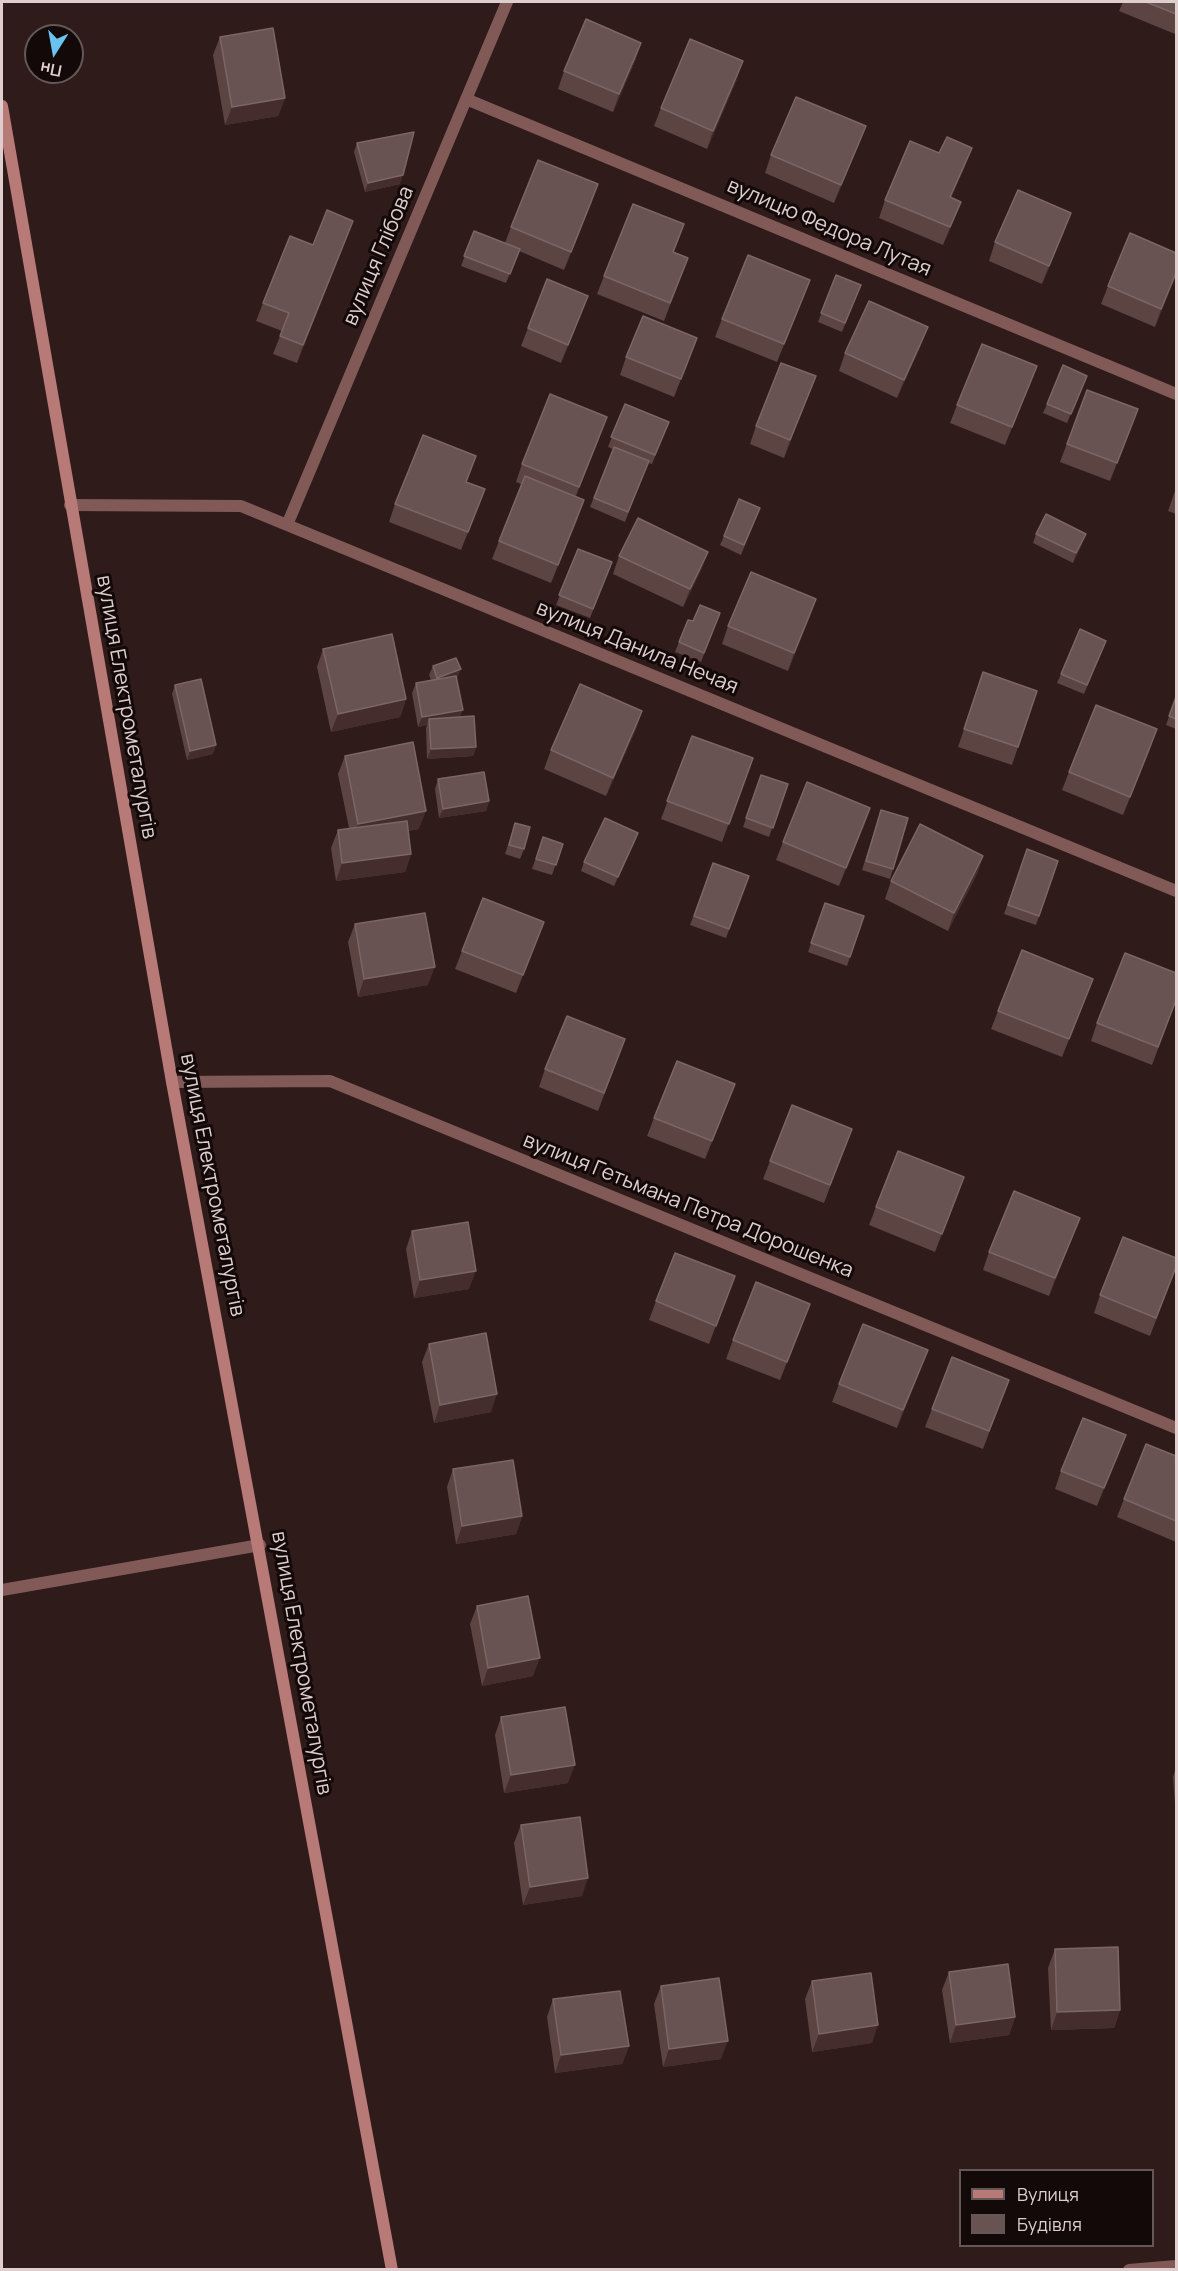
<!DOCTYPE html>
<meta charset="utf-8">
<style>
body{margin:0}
#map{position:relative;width:1178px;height:2271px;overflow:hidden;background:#301b1b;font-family:Manrope,sans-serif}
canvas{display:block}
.frame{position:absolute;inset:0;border:3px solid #decfce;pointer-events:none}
.legend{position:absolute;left:959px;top:2169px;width:195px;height:78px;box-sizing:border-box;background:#120908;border:2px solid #645857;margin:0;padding:8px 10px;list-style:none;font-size:18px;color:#decfce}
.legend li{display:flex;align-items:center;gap:12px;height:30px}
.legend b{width:30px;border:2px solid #645857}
.north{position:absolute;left:24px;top:24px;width:60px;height:60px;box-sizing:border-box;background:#120908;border:2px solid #645857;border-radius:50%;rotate:191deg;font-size:16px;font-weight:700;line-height:24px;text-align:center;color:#decfce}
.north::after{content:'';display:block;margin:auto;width:21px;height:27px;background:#69c3f1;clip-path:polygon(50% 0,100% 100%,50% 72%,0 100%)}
</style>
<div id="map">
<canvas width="1178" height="2271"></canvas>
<div class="frame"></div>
<ul class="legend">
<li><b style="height:8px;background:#b77a77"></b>Вулиця</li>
<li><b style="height:16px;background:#695252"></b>Будівля</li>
</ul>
<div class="north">Пн</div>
</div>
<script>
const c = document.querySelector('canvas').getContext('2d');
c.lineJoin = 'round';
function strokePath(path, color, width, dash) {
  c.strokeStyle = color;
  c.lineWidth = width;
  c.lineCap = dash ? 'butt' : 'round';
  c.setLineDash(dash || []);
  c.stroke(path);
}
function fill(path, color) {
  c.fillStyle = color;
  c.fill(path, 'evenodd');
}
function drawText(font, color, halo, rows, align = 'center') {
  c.font = font + ' Manrope,sans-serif';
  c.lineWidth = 6;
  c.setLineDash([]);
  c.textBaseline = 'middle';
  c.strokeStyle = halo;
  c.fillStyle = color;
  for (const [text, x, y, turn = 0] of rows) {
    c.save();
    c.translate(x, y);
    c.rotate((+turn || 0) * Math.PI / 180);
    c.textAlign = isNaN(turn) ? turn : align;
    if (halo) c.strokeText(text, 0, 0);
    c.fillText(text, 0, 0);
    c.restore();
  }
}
strokePath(new Path2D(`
 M2,1590L260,1545`), '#815a58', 12);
strokePath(new Path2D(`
 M466,99L1176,394
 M70,505L241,506L1176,891
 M287,525L507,2
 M172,1082L330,1081L1176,1428
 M1129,2270L1176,2266`), '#815a58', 12);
strokePath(new Path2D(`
 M2,106L172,1082L392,2270`), '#b77a77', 12);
fill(new Path2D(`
 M1123,2H1176V30L1175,34L1119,11Z
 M220,37L285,98L278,116L225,125L213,55Z
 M641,43L635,61L613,112L558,89L564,71Z
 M737,79L707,149L654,126L661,108Z
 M357,143L400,184L365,192L354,152Z
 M859,144L834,203L765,173L771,155Z
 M965,166L951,197L954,220L943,245L879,218L885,200Z
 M592,202L564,270L519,251L506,283L461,266L474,231L505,243L511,227Z
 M353,221L297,363L273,354L282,331L256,321L263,303L313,245Z
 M684,224L674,252L688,258L664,321L597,294L604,276Z
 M1064,232L1042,284L989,261L995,242Z
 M836,275L861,285L842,332L818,322Z
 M1176,275L1155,327L1101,304L1108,286Z
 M810,280L777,362L715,337L722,319Z
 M581,314L561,363L521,346L528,328Z
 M928,327L921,345L897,398L839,371L845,353Z
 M697,338L674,397L620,375L626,357Z
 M1037,366L1005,445L950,423L957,405Z
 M816,376L784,458L750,444L756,426Z
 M1083,385L1067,423L1043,413L1047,404Z
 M1087,390L1138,409L1110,481L1060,462Z
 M625,404L669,422L652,464L648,463L625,522L590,507L613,449L608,447Z
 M600,436L576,496L578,518L551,583L492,559L521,484L516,482L522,464Z
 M466,482L485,489L461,550L389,522L395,504Z
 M1176,488V514L1168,511Z
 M760,508L741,555L720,545L724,536Z
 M1036,534L1082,544L1073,563L1033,543Z
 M578,549L612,562L590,618L556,605Z
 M708,552L701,570L683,607L613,574L619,556Z
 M816,599L788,671L722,644L728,626Z
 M720,613L701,662L675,652L679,642L693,621Z
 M1106,641L1084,694L1057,683L1061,674Z
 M323,649L406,699L400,717L331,732L317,667Z
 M433,666L457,679L460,717L476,747L473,756L427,759L426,728L427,725L418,727L412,693L416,683L431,680L429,675Z
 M175,685L213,754L187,760L172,694Z
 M977,690L1018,747L1012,765L958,747Z
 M1176,697V729L1166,725Z
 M642,711L636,729L606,796L544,769L551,750Z
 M692,736L753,758L722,842L661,819Z
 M1151,747L1123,815L1062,790L1069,772Z
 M345,756L419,829L408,831L411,854L405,872L336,881L331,848L338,830L349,828L338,774Z
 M761,775L788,784L769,837L743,827Z
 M438,779L489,801L486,811L439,818L435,789Z
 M870,808L839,886L776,860L783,842Z
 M881,810L893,869L890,879L862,870Z
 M515,823L524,849L520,859L505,854Z
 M638,833L614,886L581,871L584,862Z
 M543,837L563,844L552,875L532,869Z
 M1027,849L1058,861L1036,925L1004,914Z
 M983,856L977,874L948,931L885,899L891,881Z
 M713,863L749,876L726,938L690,925Z
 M825,903L864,916L847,966L808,952Z
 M544,922L516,993L455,969L462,951Z
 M355,924L428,985L358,997L348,942Z
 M1086,997L1062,1057L991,1029L998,1011Z
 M1176,1001L1152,1065L1091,1041L1097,1023Z
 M625,1039L598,1111L539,1087L545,1069Z
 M728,1102L705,1159L647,1136L654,1118Z
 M852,1129L824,1203L763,1179L770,1161Z
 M964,1177L935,1252L869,1225L876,1207Z
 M412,1231L469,1289L414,1298L406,1249Z
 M1073,1236L1049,1296L983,1270L989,1252Z
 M1176,1268L1150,1336L1094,1313L1100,1295Z
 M735,1276L709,1344L649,1320L656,1301Z
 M810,1304L780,1380L726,1359L733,1340Z
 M429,1344L491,1412L434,1423L422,1362Z
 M921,1368L897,1428L832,1402L839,1384Z
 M1009,1380L983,1449L925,1427L932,1409Z
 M1126,1435L1097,1506L1055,1489L1061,1471Z
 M1176,1456V1542L1117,1517L1124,1499Z
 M453,1469L522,1516L516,1534L456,1544L447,1487Z
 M477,1606L533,1676L482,1686L470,1624Z
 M501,1717L568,1783L504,1793L495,1735Z
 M1176,1767V1816L1173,1777Z
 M521,1825L582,1896L523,1905L514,1843Z
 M1055,1949L1120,2010L1114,2028L1051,2030L1048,1968Z
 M949,1972L1015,2017L1009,2035L950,2043L942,1990Z
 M812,1981L872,2043L812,2052L805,1999Z
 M661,1986L721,2059L663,2067L654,2004Z
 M553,1999L629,2046L622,2064L555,2073L547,2017Z`), '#5b4442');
fill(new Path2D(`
 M641,43L635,61L613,112L619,94Z
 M743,61L737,79L707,149L713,131Z
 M285,98L278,116L225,125L232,107Z
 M866,126L859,144L834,203L841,185Z
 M972,148L965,166L944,215L950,197Z
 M403,175L400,184L365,192L368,183Z
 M598,184L592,202L564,270L571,252Z
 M961,202L954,220L943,245L950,227Z
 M1071,213L1064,232L1042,284L1049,266Z
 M353,221L346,239L297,363L303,345Z
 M1176,273V275L1155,327L1161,309Z
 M588,296L581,314L561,363L568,345Z
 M928,327L921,345L897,398L904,380Z
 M1037,366L1030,384L1005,445L1012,427Z
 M816,376L809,394L784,458L790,440Z
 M607,417L600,436L572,505L579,487Z
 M584,500L578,518L551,583L558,565Z
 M1086,534L1082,544L1073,563L1076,553Z
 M708,552L701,570L683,607L690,589Z
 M816,599L810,617L788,671L794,653Z
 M461,669L457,679L434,687L437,678Z
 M406,699L400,717L331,732L338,714Z
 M463,710L459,720L429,719L427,725L418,727L422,717Z
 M642,711L636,729L606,796L613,778Z
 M1157,729L1151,747L1123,815L1130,797Z
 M216,745L213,754L187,760L190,751Z
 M476,747L473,756L427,759L431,749Z
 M489,801L486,811L439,818L443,809Z
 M870,808L864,826L839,886L846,868Z
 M426,811L419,829L352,842L358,824Z
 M638,833L635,842L614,886L618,877Z
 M411,854L405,872L336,881L342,863Z
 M983,856L977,874L948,931L954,913Z
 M435,967L428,985L358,997L364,979Z
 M964,1177L958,1195L935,1252L942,1234Z
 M1080,1218L1073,1236L1049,1296L1055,1278Z
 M476,1271L469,1289L414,1298L420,1280Z
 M928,1350L921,1368L897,1428L903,1410Z
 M497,1394L491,1412L434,1423L440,1405Z
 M1126,1435L1119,1453L1097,1506L1104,1488Z
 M522,1516L516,1534L456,1544L462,1526Z
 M540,1658L533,1676L482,1686L488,1668Z
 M575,1765L568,1783L504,1793L511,1775Z
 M588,1878L582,1896L523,1905L530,1887Z
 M1120,2010L1114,2028L1051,2030L1057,2012Z
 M1015,2017L1009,2035L950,2043L956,2025Z
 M878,2025L872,2043L812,2052L819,2034Z
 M728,2041L721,2059L663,2067L669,2049Z
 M629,2046L622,2064L555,2073L561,2055Z`), '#442d2c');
const building = new Path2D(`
 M1146,2H1176V14Z
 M586,19L641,43L619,94L564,71Z
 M273,28L285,98L232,107L220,37Z
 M690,39L743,61L713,131L661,108Z
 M796,97L866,126L841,185L771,155Z
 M414,132L403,175L368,183L357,143Z
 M947,137L972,148L950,197L961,202L950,227L885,200L910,141L939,153Z
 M538,160L598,184L571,252L511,227Z
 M1018,190L1071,213L1049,266L995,242Z
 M633,204L684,224L673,252L688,258L670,303L604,276Z
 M327,210L353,221L303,345L280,336L289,313L263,303L290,236L313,245Z
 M474,231L520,249L510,274L464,256Z
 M1130,233L1176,253V273L1161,309L1108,286Z
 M748,255L810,280L784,344L722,319Z
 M836,275L861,285L845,323L821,313Z
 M547,279L588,296L568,345L528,328Z
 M869,301L928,327L904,380L845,353Z
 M643,316L697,338L681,379L626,357Z
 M982,344L1037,366L1012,427L957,405Z
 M781,363L816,376L790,440L756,426Z
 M1063,365L1087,376L1071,414L1047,404Z
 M1087,390L1138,409L1117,463L1067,444Z
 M550,394L607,417L579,487L522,464Z
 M625,404L669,422L655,455L611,437Z
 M423,435L476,456L466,482L485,489L468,532L395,504Z
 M614,447L649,461L628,512L594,498Z
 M525,476L584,500L558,565L499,541Z
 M739,499L760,508L744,545L724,536Z
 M1046,514L1086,534L1076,553L1036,534Z
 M638,518L708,552L690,589L619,556Z
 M578,549L612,562L593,609L559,595Z
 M751,572L816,599L794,653L728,626Z
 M700,605L720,613L704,653L679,642L688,620L693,621Z
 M1080,629L1106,641L1087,685L1061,674Z
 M392,634L406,699L338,714L323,649Z
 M456,658L461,669L437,678L433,666Z
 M983,672L1037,691L1018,747L964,729Z
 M456,676L463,710L422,717L416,683Z
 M201,679L216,745L190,751L175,685Z
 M580,684L642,711L613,778L551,750Z
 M1176,697V719L1169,716Z
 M1096,705L1157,729L1130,797L1069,772Z
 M474,716L476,747L431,749L429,719Z
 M692,736L753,758L729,824L667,801Z
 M413,742L426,811L358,824L345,756Z
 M484,772L489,801L443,809L438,779Z
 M761,775L788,784L773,828L746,818Z
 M807,782L870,808L846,868L783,842Z
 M881,810L908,818L893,869L866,861Z
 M605,818L638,833L618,877L584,862Z
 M407,821L411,854L342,863L338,830Z
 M515,823L530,827L524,849L509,845Z
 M920,824L983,856L954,913L891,881Z
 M543,837L563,844L556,865L536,859Z
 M1027,849L1058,861L1039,916L1008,905Z
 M713,863L749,876L729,929L694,916Z
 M483,898L544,922L523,975L462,951Z
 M825,903L864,916L850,957L811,943Z
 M425,913L435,967L364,979L355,924Z
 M1022,950L1093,979L1069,1039L998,1011Z
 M1125,953L1176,973V1000L1158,1047L1097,1023Z
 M567,1016L625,1039L604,1093L545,1069Z
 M677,1061L735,1084L712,1141L654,1118Z
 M792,1105L852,1129L830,1185L770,1161Z
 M898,1151L964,1177L942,1234L876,1207Z
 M1014,1191L1080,1218L1055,1278L989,1252Z
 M468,1222L476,1271L420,1280L412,1231Z
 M1123,1237L1176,1258V1267L1156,1318L1100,1295Z
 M675,1253L735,1276L716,1326L656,1301Z
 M756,1282L810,1304L787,1362L733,1340Z
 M863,1324L928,1350L903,1410L839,1384Z
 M486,1333L497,1394L440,1405L429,1344Z
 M952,1357L1009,1380L989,1431L932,1409Z
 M1083,1418L1126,1435L1104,1488L1061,1471Z
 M1146,1444L1176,1456V1521L1124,1499Z
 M513,1460L522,1516L462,1526L453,1469Z
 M528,1596L540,1658L488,1668L477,1606Z
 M565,1707L575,1765L511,1775L501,1717Z
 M580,1817L588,1878L530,1887L521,1825Z
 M1118,1947L1120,2010L1057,2012L1055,1949Z
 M1008,1964L1015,2017L956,2025L949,1972Z
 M871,1973L878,2025L819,2034L812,1981Z
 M719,1978L728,2041L669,2049L661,1986Z
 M620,1991L629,2046L561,2055L553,1999Z`);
fill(building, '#695252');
strokePath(building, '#7b6665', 1.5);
drawText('21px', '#decfce', '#120908', [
 ["вулицю Федора Лутая",829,228,23],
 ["вулиця Глібова",379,256,-67],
 ["вулиця Данила Нечая",637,648,22],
 ["вулиця Електрометалургів",126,707,80],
 ["вулиця Електрометалургів",212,1185,79],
 ["вулиця Гетьмана Петра Дорошенка",688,1206,22],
 ["вулиця Електрометалургів",301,1663,80]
]);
</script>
